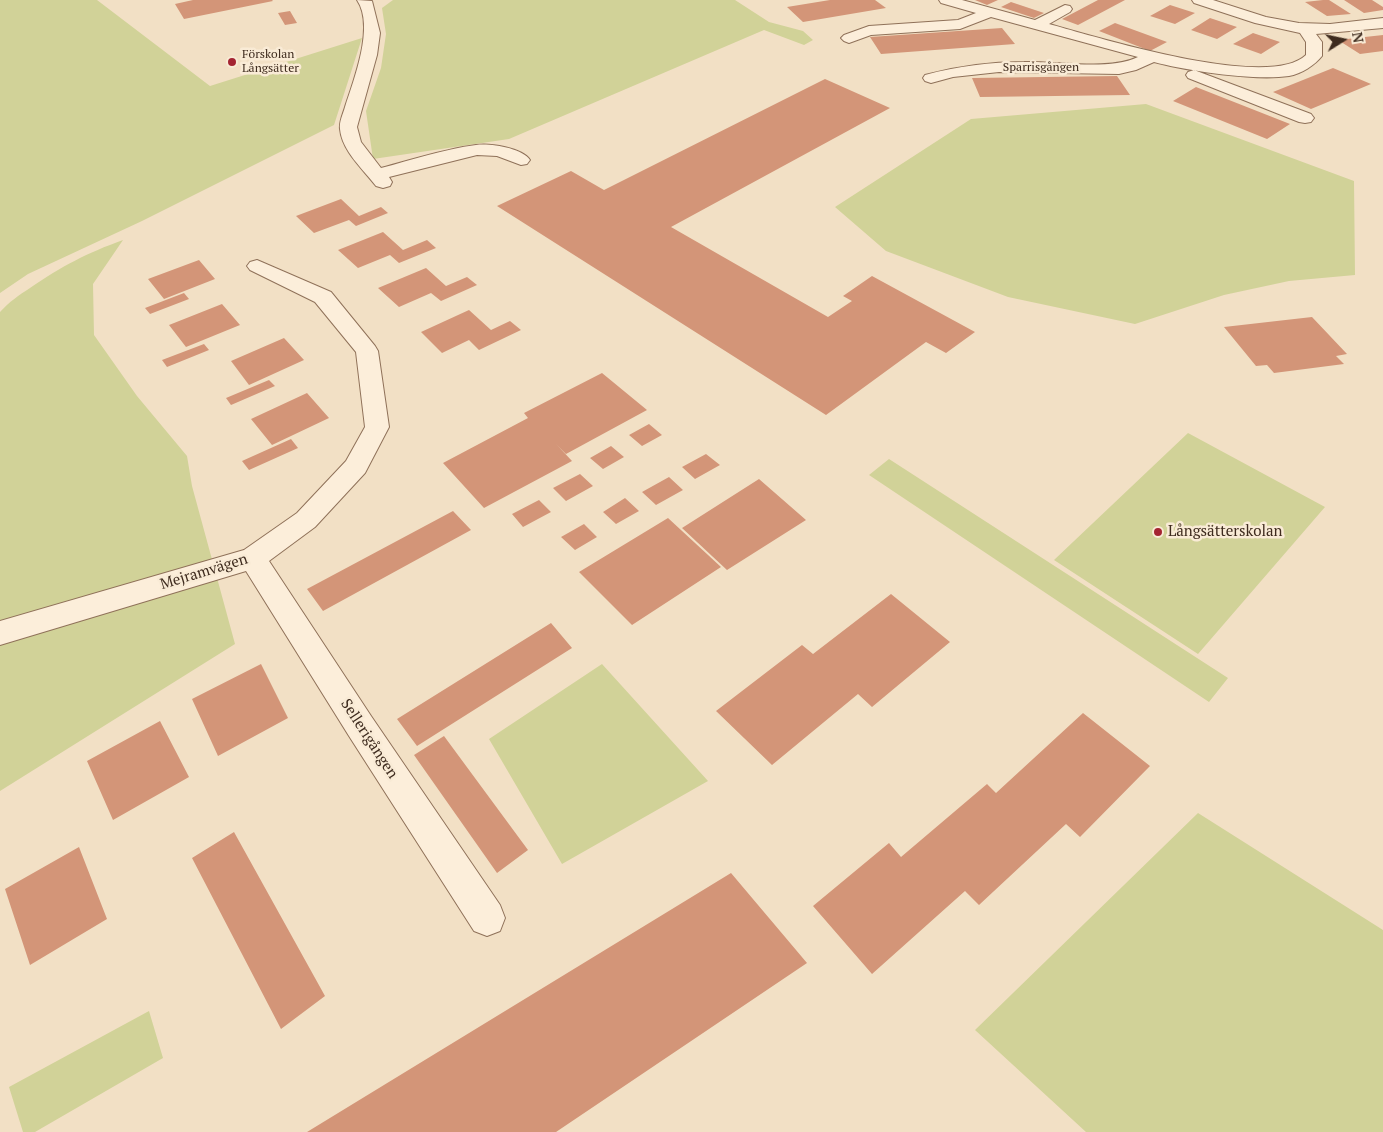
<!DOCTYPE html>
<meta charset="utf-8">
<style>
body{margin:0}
#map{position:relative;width:1383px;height:1132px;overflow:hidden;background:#f2e0c5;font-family:"PT Serif",serif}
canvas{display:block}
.north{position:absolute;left:1318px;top:15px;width:50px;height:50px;-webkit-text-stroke:4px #f9ebd6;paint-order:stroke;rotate:80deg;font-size:14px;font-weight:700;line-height:20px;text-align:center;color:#3e2b1e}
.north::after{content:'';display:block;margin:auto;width:18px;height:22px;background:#3e2b1e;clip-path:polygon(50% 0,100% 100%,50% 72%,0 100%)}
</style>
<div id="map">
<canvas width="1383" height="1132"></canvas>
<div class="north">N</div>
</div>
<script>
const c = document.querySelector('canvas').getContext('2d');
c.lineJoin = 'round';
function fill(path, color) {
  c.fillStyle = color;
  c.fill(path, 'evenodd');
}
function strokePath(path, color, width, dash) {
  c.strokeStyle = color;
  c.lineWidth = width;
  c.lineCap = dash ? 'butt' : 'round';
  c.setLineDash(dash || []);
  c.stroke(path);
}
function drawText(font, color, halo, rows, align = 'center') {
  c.font = font + ' "PT Serif",serif';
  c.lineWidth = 5;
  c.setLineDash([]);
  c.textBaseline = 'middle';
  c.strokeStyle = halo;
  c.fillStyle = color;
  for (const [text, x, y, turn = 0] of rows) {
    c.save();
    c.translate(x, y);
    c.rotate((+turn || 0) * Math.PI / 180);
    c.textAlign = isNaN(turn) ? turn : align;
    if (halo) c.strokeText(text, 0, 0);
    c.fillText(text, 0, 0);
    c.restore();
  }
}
fill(new Path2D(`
 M0,0H97L210,86L362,38L334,125L142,221L28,274L0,293Z
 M393,0H735L769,22L803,31L813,40L804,45L764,30L509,139L373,159L366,111L381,68L386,34L382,8Z
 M1146,104L1354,181L1355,275L1289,281L1224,295L1135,324L1008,297L886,251L835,207L971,119Z
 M123,240L93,284L94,335L137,396L187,456L192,486L235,644L0,791V312C9,302 19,295 30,288C62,266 87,253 123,240Z
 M1188,433L1325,507L1198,654L1054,560Z
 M889,459L1228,678L1209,702L869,475Z
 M602,664L708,781L562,864L489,739Z
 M1198,813L1383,930V1132H1086L975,1030Z
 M149,1011L163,1058L35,1132H23L9,1087Z`), '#d1d298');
fill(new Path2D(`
 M193,0H272L273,1L184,19L175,4Z
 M830,0H875L886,8L803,22L787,7Z
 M975,0H998L987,5Z
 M1098,0H1125L1078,25L1062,19Z
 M1323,0H1329L1351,14L1327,16L1305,2Z
 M1344,0H1372L1383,7V10L1364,13Z
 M1011,2L1044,13L1034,18L1001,7Z
 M1170,5L1195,13L1175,24L1150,16Z
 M290,11L297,23L285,25L278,13Z
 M1210,18L1237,27L1217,39L1191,30Z
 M1115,23L1167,42L1150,51L1099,31Z
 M1002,28L1015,44L881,54L870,37Z
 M1253,33L1280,42L1261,54L1233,44Z
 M1383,35V51L1360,54L1338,40Z
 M1333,68L1371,84L1311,109L1273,92Z
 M1117,76L1130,95L980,97L972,78Z
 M825,79L890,108L671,227L828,317L852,301L843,296L872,276L975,332L946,353L926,342L826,415L497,206L571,171L604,190Z
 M1196,87L1290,124L1267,139L1173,101Z
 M341,199L359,216L381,207L388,213L356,226L349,220L314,233L296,216Z
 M383,232L403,250L427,240L436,248L399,263L390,255L358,268L338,250Z
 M199,260L215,279L164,299L148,279Z
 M426,268L446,286L467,277L477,285L441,301L431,293L399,307L378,288Z
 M184,293L189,299L150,314L145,308Z
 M222,304L240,325L186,347L169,325Z
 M469,310L491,330L510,321L521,330L479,350L469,340L442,353L421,332Z
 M1312,317L1347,354L1336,356L1344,364L1274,373L1267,365L1256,366L1224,327Z
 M284,338L304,360L249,385L231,361Z
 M204,344L209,350L167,367L162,360Z
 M602,373L647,410L566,454L556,444L572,461L484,508L443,463L528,418L524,413Z
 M269,380L275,386L231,405L226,398Z
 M307,393L329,418L272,445L251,419Z
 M649,424L662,435L642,446L629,435Z
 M291,439L298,448L249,470L242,461Z
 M611,446L624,457L603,469L590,458Z
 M706,454L720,465L695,479L682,467Z
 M580,474L593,486L566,501L553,488Z
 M669,477L683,490L656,505L642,492Z
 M759,479L806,520L727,570L682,528Z
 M625,498L639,511L616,524L603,512Z
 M539,500L551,512L523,527L512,514Z
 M453,511L471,530L323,611L307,589Z
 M668,518L721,567L632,625L579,572Z
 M584,524L597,537L575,550L561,537Z
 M891,594L950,642L872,707L858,694L772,765L716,711L802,645L813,654Z
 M551,623L572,648L417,746L397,719Z
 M261,664L288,718L218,756L192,699Z
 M1083,713L1150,766L1080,837L1066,824L979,905L965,891L872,974L813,906L889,843L901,857L987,784L996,793Z
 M160,721L189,777L113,820L87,761Z
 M444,736L528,850L497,873L414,755Z
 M234,832L325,996L281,1029L192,858Z
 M79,847L107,919L30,965L5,889Z
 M731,873L807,963L556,1132H307Z`), '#d39578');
const minor = new Path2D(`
 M357,0L372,1L380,33L377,55L357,127L361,142L381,168C412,160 444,149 476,145C490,143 522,148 530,160L527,164L521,165L497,156L477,155L389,177L392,182L390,186L383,188L376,186C363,169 342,151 340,129C339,122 343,114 345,107C354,79 375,26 357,0Z
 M939,0H962L1035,20L1065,5L1070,6L1072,9L1070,12L1049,24C1097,37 1269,91 1306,55V42L1300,33L1255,23L1194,3L1192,0H1213L1266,17L1299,23L1330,24L1383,18V28L1316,34L1322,42V56C1315,65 1301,74 1289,76C1255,81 1188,71 1154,62L1136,70L1119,74L999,72L953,77L931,83L925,81L923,78L925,75C958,66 990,62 1024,62C1057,61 1109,71 1138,57L991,17L960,29L871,35L849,43L844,41L841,38L844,35L869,26L958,20L976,13L941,3Z
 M1194,70L1311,114L1314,118L1311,122L1305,123L1299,122L1188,78L1186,75L1188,72Z
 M257,260L331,292L375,346L378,351L389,427L365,473L315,527L269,561L371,716L500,905L505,918L500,931L487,936L474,931L349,736L246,571L0,645V621L244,550L297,513L346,461L365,427L356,352L315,302L250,270L247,266L250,262Z`);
strokePath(minor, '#8f7159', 2);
fill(minor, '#fceeda');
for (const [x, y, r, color] of [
 [232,62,5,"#a42431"],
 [1158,532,5,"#a42431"]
]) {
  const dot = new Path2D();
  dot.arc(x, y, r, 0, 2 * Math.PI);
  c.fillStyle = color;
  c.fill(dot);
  strokePath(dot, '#f9ebd6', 2);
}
drawText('12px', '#3e2b1e', '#f9ebd6', [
 ["Förskolan",242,55],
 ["Långsätter",242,69]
], 'left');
drawText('12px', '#3e2b1e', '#f9ebd6', [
 ["Sparrisgången",1041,68]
]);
drawText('15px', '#3e2b1e', '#f9ebd6', [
 ["Långsätterskolan",1168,532]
], 'left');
drawText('15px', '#3e2b1e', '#f9ebd6', [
 ["Mejramvägen",204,572,-17],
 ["Sellerigången",369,739,57]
]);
</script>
